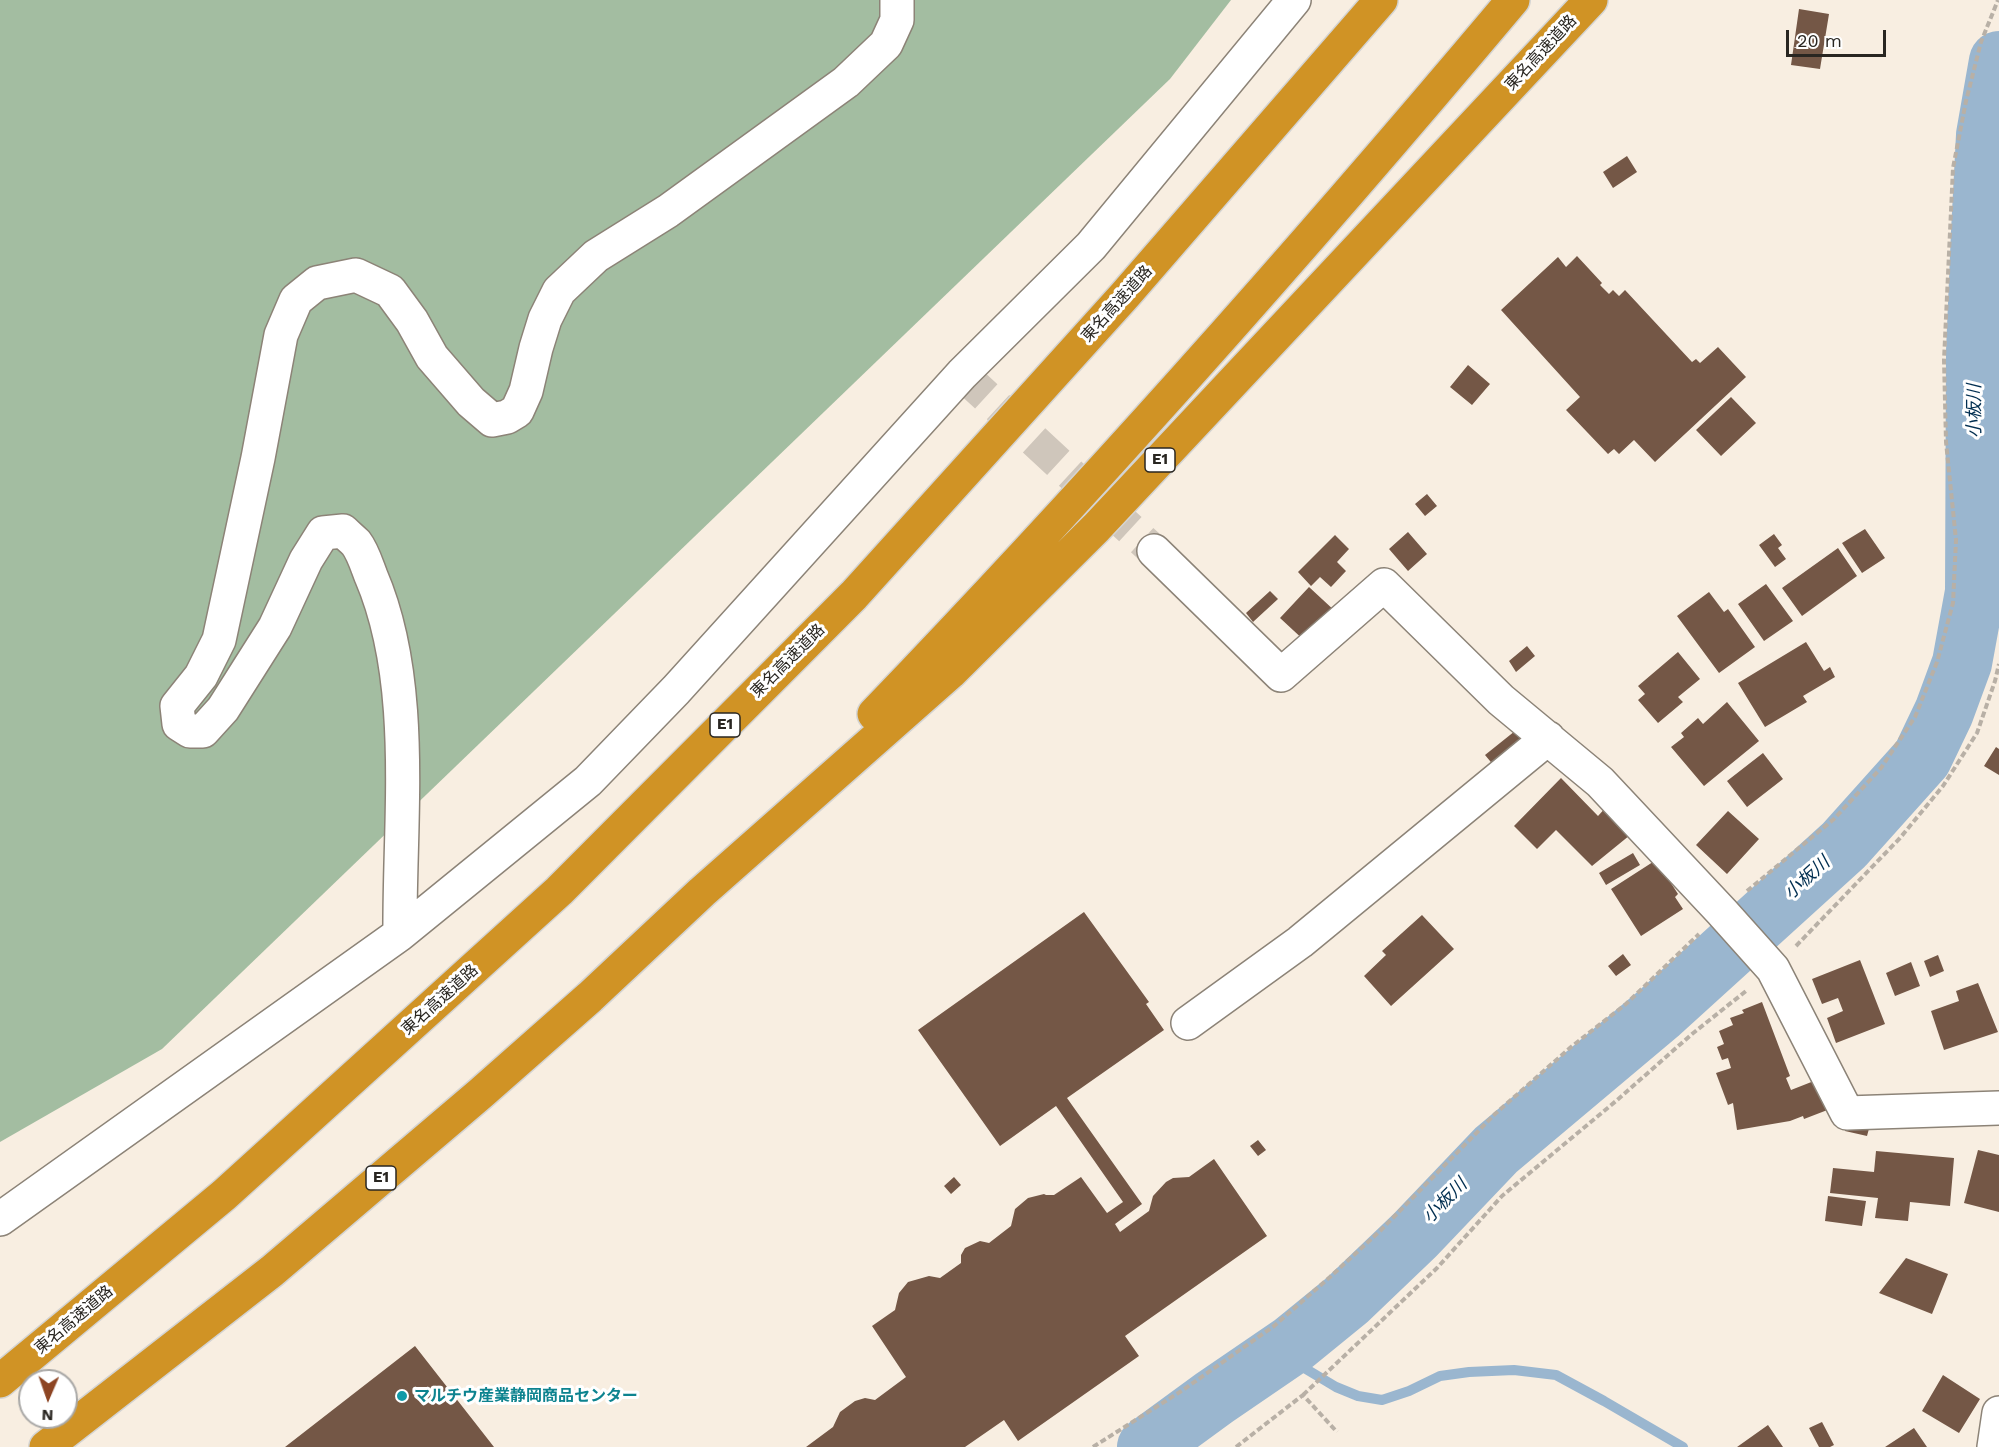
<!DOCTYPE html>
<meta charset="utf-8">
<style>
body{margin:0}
#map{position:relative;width:1999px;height:1447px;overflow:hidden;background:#f8eee1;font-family:"Work Sans",sans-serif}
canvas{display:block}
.north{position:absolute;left:18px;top:1369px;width:60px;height:60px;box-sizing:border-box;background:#fff;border:2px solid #a9a8a6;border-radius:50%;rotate:182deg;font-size:16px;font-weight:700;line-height:24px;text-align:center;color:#292621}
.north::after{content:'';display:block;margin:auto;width:21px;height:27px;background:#8d4523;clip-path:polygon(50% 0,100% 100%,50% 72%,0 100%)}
.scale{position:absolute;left:1786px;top:30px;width:100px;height:27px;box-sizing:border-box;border:3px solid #292621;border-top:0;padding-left:8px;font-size:18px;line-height:21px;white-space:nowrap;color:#292621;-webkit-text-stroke:4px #fff;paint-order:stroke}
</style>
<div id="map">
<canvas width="1999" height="1447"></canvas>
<div class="north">N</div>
<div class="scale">20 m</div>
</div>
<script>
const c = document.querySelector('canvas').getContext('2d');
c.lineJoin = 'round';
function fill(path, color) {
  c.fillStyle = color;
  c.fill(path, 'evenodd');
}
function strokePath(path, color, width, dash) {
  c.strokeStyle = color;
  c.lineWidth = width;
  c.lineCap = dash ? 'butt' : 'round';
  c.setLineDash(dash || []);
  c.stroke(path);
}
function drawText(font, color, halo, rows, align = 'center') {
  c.font = font + ' "Work Sans","Noto Sans JP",sans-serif';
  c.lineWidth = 6;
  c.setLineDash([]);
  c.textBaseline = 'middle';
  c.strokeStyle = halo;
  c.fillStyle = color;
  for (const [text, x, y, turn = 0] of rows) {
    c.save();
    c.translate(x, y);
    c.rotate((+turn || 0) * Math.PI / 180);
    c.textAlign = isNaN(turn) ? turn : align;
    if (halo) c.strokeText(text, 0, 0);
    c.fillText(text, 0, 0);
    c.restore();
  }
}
fill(new Path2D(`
 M0,0H1231L1170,79L162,1049L0,1142Z`), '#a3bda1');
strokePath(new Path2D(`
 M1214,1398L1278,1369L1301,1366L1336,1387L1358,1396L1382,1400L1409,1391L1440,1376L1469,1372L1514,1370L1556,1375L1604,1401L1683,1447`), '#9ab6cf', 10);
strokePath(new Path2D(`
 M1147,1447L1214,1398L1293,1344L1347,1300L1415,1235L1496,1150L1659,1013L1844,845L1922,758L1944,712L1962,663L1975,592L1976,351L1981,232L1986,135L1999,61`), '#9ab6cf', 60);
fill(new Path2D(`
 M1799,9L1829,14L1820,69L1791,65Z
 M1627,156L1637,172L1613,188L1603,172Z
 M1577,256L1602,283L1600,285L1609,294L1613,290L1619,296L1625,290L1692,362L1696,359L1700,363L1718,347L1746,377L1655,462L1634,440L1619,454L1614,449L1608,454L1566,410L1580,397L1501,310L1558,257L1566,267Z
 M1468,365L1490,384L1472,405L1450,387Z
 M1731,397L1756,423L1721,456L1696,430Z
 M1427,494L1437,506L1425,516L1415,504Z
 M1865,529L1885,558L1862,573L1842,543Z
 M1408,532L1427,554L1408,571L1389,549Z
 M1774,534L1782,545L1778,548L1786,559L1775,567L1759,545Z
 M1335,535L1349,549L1337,562L1346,571L1331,587L1320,577L1311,586L1298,572Z
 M1838,548L1857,576L1802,616L1782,588Z
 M1766,584L1793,621L1764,641L1738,604Z
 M1309,587L1336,612L1307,643L1280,618Z
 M1270,591L1278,599L1253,622L1246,613Z
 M1709,592L1724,612L1728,609L1755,647L1719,673L1677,616Z
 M1806,642L1824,671L1830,667L1835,677L1803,696L1807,702L1765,727L1738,683Z
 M1527,646L1535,656L1516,672L1509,661Z
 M1678,652L1700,679L1678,697L1683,702L1658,723L1638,700L1645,694L1638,686Z
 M1727,702L1759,741L1704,786L1671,747L1684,737L1681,733L1698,718L1703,724Z
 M1520,727L1530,739L1495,767L1485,755Z
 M1996,747L1999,749V775L1984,766Z
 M1763,753L1783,779L1747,807L1727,781Z
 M1561,778L1598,816L1608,805L1635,831L1592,866L1556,830L1537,849L1514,826Z
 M1728,811L1759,839L1727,874L1696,845Z
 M1633,853L1640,865L1606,885L1599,873Z
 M1656,860L1678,894L1675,897L1683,909L1641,936L1611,889Z
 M1084,912L1149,1002L1146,1004L1164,1030L1067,1098L1142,1204L1115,1224L1120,1232L1149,1211L1153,1196L1166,1182L1173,1178L1189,1177L1214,1159L1267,1236L1125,1336L1139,1356L1018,1441L1004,1420L965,1447H806L833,1427L840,1412L855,1401L865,1398L875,1400L906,1377L872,1326L895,1310L899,1293L908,1282L929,1276L940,1278L961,1263V1255L965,1248L980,1241L989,1243L1011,1226L1015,1209L1028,1198L1044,1194L1046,1195H1054L1081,1177L1107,1213L1123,1202L1056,1106L1000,1146L918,1030Z
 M1422,915L1454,949L1391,1006L1364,976L1386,955L1382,951Z
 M1623,954L1631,965L1616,976L1608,966Z
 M1938,955L1944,971L1930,977L1924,961Z
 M1860,960L1885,1024L1836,1043L1827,1018L1843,1011L1838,998L1822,1004L1812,979Z
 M1911,962L1920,986L1895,996L1886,973Z
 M1978,983L1998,1032L1944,1050L1931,1011L1959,1001L1956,991Z
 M1762,1002L1790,1076L1786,1078L1791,1090L1819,1079L1830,1109L1804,1119L1803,1116L1790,1121L1737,1130L1733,1103L1728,1105L1716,1073L1731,1068L1728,1058L1722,1060L1717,1047L1724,1044L1719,1031L1733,1025L1730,1018L1744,1013L1742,1010Z
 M1848,1119L1870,1125L1867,1136L1845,1131Z
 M1258,1140L1266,1150L1258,1156L1250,1146Z
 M1978,1150L1999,1155V1212L1964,1203Z
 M1876,1151L1954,1158L1950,1206L1910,1202L1908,1221L1875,1218L1878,1198L1830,1193L1833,1168L1874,1172Z
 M954,1177L961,1185L951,1194L944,1186Z
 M1828,1196L1866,1201L1862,1226L1825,1221Z
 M1906,1258L1948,1274L1932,1314L1879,1293Z
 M415,1346L494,1447H285Z
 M1943,1375L1980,1399L1959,1433L1922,1411Z
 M1822,1422L1834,1445L1830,1447H1819L1809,1428Z
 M1768,1425L1783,1447H1737Z
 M1914,1428L1927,1447H1885Z`), '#745746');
strokePath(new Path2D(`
 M962,374L1154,551`), '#cfc6bb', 33, [33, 16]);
const minor = new Path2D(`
 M1154,551L1281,675L1384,585L1501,700L1600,782L1722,912L1773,969L1847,1113L1999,1108
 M400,934C399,820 417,683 371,576C367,566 363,552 356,543C352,539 347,535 343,531L323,533L306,560L275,627L223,709L203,731H190L179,724L177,706L201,676L219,640L258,458L281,335L296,300L317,283L356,275L390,291L412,321L432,357L471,402L492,420L507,417L517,411L526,391L536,348L545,319L559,291L596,256L668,211L846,82L886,44L897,20V0
 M1188,1023L1300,942L1548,738
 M0,1219L400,934L588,781L676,690L962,374L1091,246L1294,0
 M1994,1447L1999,1413`);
const highway = new Path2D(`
 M874,714C1095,484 1307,245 1513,0
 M0,1381L224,1195L559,891L854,595L1125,295L1381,0
 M46,1447L272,1271L480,1094L590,997L702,892L950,673L1096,528L1591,0`);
strokePath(minor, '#8c8377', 36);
strokePath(highway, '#d4d4d3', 36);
strokePath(new Path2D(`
 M1747,891L1834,819L1881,768L1915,717L1937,662L1953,603L1956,540L1946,442L1944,360L1953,168L1966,101L1981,42L1998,0
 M1796,946L1900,838L1943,786L1977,733L1995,681L1999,664
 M1303,1395L1437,1268L1502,1196L1616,1101L1692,1034L1746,991
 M1093,1447L1183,1390L1274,1326L1330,1277L1380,1231L1495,1114L1571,1047L1626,1004L1699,934
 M1236,1447L1303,1395L1337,1432`), '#b8b0a6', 4, [6, 3]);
strokePath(minor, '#fff', 33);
strokePath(highway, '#d09325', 33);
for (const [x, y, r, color] of [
 [402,1396,6,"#0f9aa8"]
]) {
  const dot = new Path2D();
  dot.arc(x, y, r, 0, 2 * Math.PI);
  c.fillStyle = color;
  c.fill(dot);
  strokePath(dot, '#fff', 2);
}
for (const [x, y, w] of [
 [1160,460,30],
 [725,725,30],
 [381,1178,30]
]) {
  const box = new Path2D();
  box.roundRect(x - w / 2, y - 12, w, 24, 4.5);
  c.fillStyle = '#fff';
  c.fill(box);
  strokePath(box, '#292621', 1.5);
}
drawText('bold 15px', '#292621', null, [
 ["E1",1160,460],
 ["E1",725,725],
 ["E1",381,1178]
]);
drawText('16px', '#292621', '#fff', [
 ["東名高速道路",1541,53,-47],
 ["東名高速道路",1117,304,-48],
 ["東名高速道路",788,661,-45],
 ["東名高速道路",440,1000,-42],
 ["東名高速道路",74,1320,-40]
]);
drawText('bold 16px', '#0d838f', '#fff', [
 ["マルチウ産業静岡商品センター",414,1396]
], 'left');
drawText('italic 18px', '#002e50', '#fff', [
 ["小板川",1975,411,-90],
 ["小板川",1807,878,-42],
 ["小板川",1445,1201,-45]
]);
</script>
